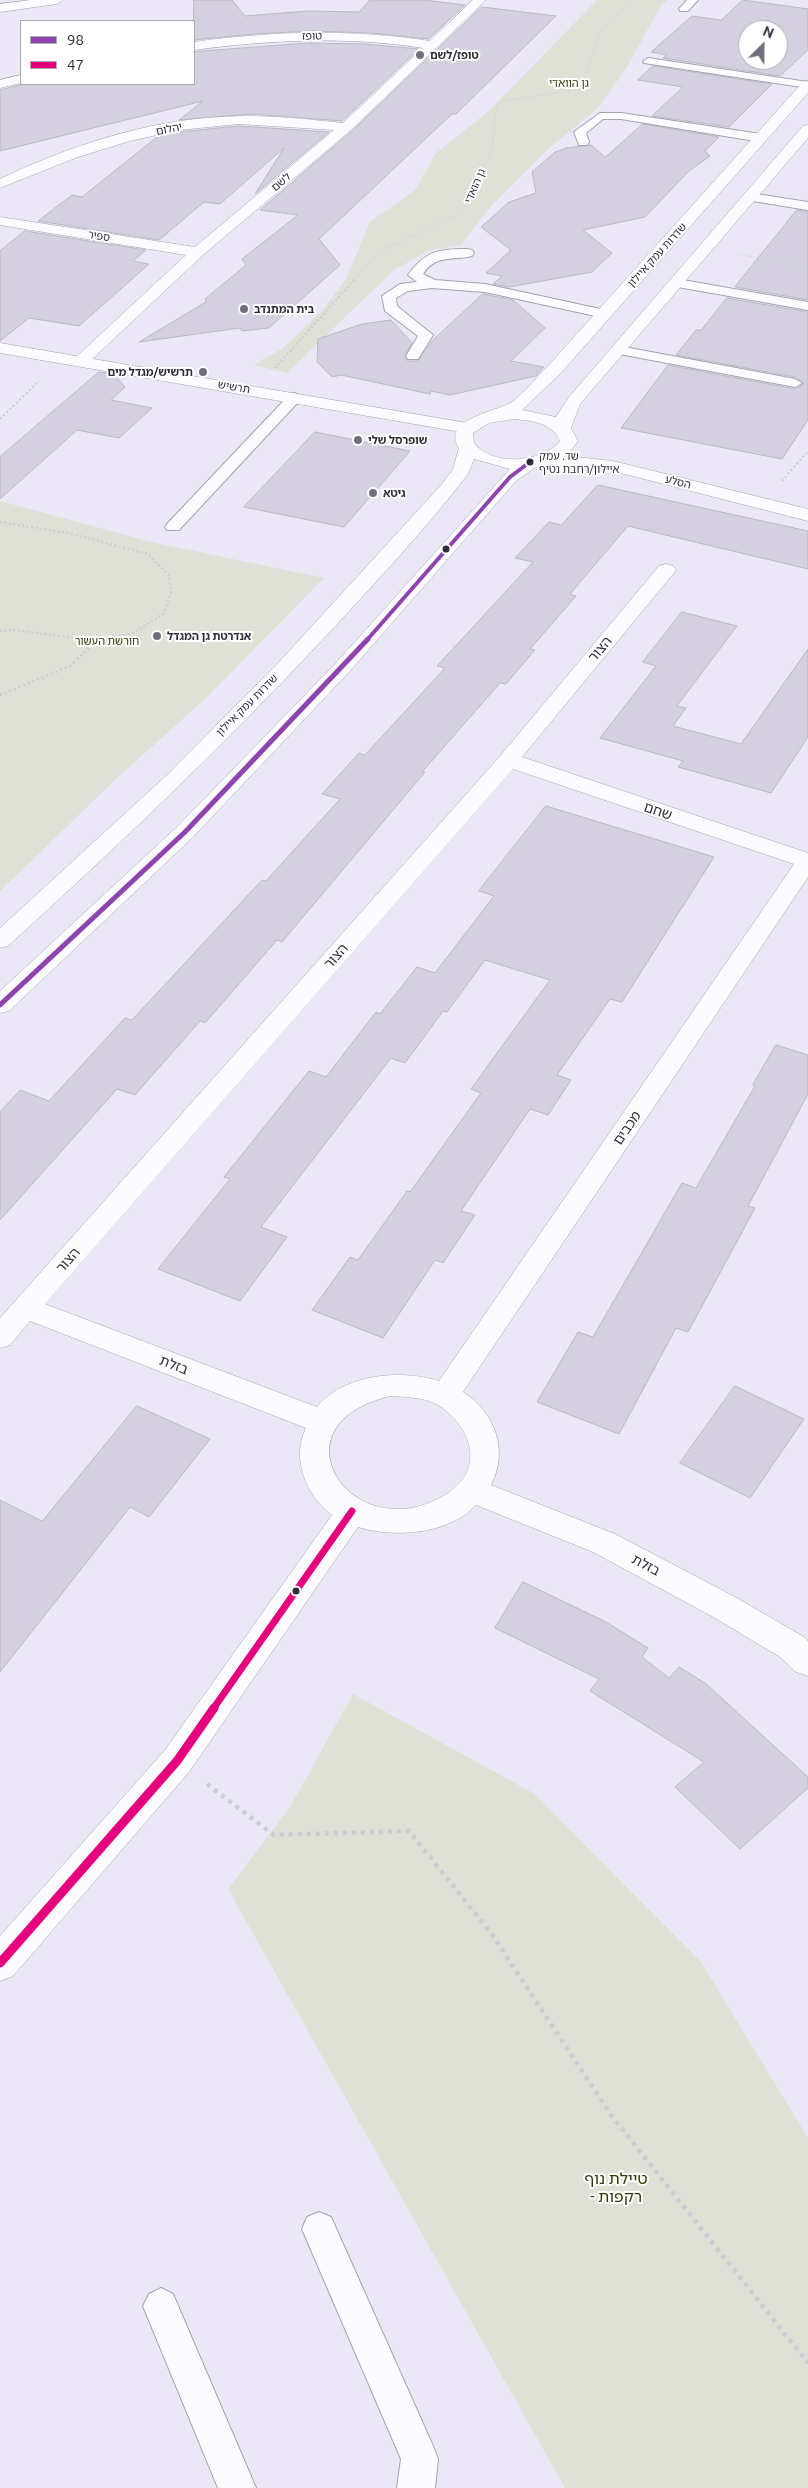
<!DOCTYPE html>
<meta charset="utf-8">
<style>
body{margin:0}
#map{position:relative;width:808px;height:2488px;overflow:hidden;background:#ebe7f6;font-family:Ubuntu,sans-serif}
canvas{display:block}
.legend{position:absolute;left:20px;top:20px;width:175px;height:65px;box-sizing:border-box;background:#fff;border:1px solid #acaaaf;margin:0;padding:6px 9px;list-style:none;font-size:15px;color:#2f2b38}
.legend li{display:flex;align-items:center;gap:10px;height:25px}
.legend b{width:25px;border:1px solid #acaaaf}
.north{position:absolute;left:738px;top:20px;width:50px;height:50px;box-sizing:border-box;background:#fff;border:1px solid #acaaaf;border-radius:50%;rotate:23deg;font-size:14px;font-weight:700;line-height:20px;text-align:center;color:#2f2b38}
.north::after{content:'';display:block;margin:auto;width:18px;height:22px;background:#716d7a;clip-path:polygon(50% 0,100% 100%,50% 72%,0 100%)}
</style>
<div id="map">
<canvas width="808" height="2488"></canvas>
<ul class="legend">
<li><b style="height:6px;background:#8e44ad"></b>98</li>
<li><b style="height:6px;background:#e5007d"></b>47</li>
</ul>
<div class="north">N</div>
</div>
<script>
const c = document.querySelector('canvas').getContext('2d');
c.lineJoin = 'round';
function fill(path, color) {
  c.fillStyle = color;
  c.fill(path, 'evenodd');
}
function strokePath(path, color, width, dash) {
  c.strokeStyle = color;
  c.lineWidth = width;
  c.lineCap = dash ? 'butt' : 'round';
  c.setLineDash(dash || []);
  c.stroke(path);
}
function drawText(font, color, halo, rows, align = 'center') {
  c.font = font + ' Ubuntu,"Noto Sans Hebrew",sans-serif';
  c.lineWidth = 4;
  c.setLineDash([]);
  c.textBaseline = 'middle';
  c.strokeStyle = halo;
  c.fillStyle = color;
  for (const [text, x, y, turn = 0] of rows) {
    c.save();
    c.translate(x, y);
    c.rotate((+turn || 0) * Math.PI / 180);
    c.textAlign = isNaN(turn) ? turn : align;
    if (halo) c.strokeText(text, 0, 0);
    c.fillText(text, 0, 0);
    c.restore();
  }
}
fill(new Path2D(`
 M597,0H667L660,7L627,67L598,108L546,151L492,205L461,245L430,250L394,270L287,373L254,365L283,348L322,311L346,279L370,222L415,190L436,153L489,111Z
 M0,501L151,542L324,578L205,699L117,778L0,891Z
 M353,1694L533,1793L701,1962L808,2138V2488H565L228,1889L289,1809Z`), '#dfe0d6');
const building = new Path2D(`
 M194,0H232L245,16L308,11L359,12L370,0H424L465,5L429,39L371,33L312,31L253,34L194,40Z
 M743,0L808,9V50L780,76L663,58L667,55L651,52L692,16L721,20ZM748,30H778V60H748Z
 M482,7L556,16L456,114H452L319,239L340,265L269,328L242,331L240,328L139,342L206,302L205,299L246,265L242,259L298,215L260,210L352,131Z
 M308,43L365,44L419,49L342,121L252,114L179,120L203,101L0,151V90L23,84H194V52Z
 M653,66L772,84L729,127L652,116L683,87L638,80Z
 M643,124L719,137L705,151L710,156L689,171L645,217L583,230L612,253L592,272L509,287L493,284L502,276L486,273L511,250L481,227L509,202L536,193L532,172L555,152L566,148L591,145L605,157Z
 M239,126L329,132L255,194L284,148L220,204L204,202L159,240L38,221L72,195L82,197L157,137L179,132Z
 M797,210L808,212V300L735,287Z
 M25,231L146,250L133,261L149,264L79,326L29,318L0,341V251Z
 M483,294L513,300L545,328L511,361L544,367L536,376L450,395L431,391L430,394L341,375L332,377L317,362L318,339L362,324L391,320L412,343L404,357L408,361H418L432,341Z
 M727,298L808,312V420L782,459L621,428L668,365L795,389L804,384L795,377L676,355L696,330H701Z
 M99,372L114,374L125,387L111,400L152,408L119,438L77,430L0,499V457Z
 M315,432L410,451L344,527L244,507Z
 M598,485L808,531V569L628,526L570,594L576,596L530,649L535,650L506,684L500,683L422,772H425L282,942L277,940L205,1023L200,1021L135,1095L117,1089L0,1220V1112L20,1090L49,1101L125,1018L132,1020L262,880L266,881L340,799L322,794L359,753L365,755L445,668L437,666L533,562L515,558L549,522L561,525Z
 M682,612L737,626L677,706L686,708L673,726L741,744L808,649V737L771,793L678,767L683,761L600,738L656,666L643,662Z
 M546,806L714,857L622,1002L610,999L557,1075L571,1080L548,1115L530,1109L461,1211L475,1215L443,1263L435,1260L383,1338L312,1310L350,1257L358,1260L407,1191L410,1192L481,1093L471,1089L550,980L485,960L447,1012L443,1011L405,1063L391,1058L261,1227L287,1237L240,1301L158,1269L230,1179L224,1177L309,1071L326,1077L376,1012L380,1014L417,967L435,973L494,896L479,891Z
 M776,1045L808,1055V1094L748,1206L755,1208L688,1332L676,1328L619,1434L537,1402L578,1332L593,1337L682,1183L696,1188L755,1086L753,1085Z
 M735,1386L804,1419L750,1498L680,1463Z
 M137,1406L210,1439L149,1517L130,1507L0,1672V1500L42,1521Z
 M523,1582L606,1622L648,1648L642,1657L669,1678L679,1667L705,1683L808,1777V1788L740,1849L675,1787L704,1762L590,1691L599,1679L495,1628Z`);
fill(building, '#d4d0df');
strokePath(building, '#bbb7c3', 1);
const service = new Path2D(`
 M687,0H698L688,11H680L679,9Z
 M648,58L808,82V88L644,63L643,61Z
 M600,113H621L761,134L767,138L761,142L621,119H603L586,133L589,142L587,145H579L574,132Z
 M750,193L808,202V210L746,200L744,197Z
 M467,249L472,250L474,253L472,256C452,261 436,254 423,274L435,280L485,284L605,310L612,314L605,318L485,292L432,288L408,291L396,298L397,306L433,335L418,359H408L406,356L418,336L385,311L382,296L400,284L417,282L408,275C425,251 439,249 467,249Z
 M677,279L808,302V310L672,286L670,283L672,280Z
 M619,346L795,379L802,383L795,387L614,353L612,350L614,347Z
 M295,393L302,397L300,400L179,530H167L165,527L167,524L290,394Z
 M319,2212L331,2217L433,2446L438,2459L435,2488H397L401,2459L302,2229L307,2217Z
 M161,2288L173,2294L256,2488H218L143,2306L149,2294Z`);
const minor = new Path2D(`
 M31,0H63L57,4L0,12V4Z
 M473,0H486L351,130L203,255L87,364H75L73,361L75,358L186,255L0,225V217L195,247L334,130L239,124L179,130L130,141L78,157L0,188V179C66,147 148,120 222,117C262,114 303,119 343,123L423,48C346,36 270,40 194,50V42C273,31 350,29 430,41Z
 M21,75V83L0,88V80Z
 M547,454L613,461L808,509V521L613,471L541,463L538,459L541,455Z
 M666,564L673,566L676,570L673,574L522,757L808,853V877L463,1392C495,1412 509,1451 491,1485L615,1534L737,1598L804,1637L808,1641V1676L796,1672L780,1657L715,1618L593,1552L476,1505C448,1535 394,1538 358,1527L189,1772L13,1976L0,1981V1936L165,1750L332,1515C306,1496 291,1458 306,1428L30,1321L10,1345L0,1348V1318L501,755L659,566ZM513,769L794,864L439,1381C401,1369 343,1374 317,1407L45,1304ZM391,1396C406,1397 423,1397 436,1404C470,1423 487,1468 448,1493C354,1554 266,1424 391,1396Z`);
const tertiary = new Path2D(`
 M0,343L467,423L473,424L476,428L473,432L467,433L0,353Z`);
const secondary = new Path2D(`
 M808,81V93L560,374L522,410L556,417L569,397L803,126L808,125V138L580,404L571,428L578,441L568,454L557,461L534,468L516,481L350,671L193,837L9,1011L0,1013V991L177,827L336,663L510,469L474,459L468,474C425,530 375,583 327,635C225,744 118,846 8,946L0,948V928L168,774L280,661L442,484L453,469L459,448C441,419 496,412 512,402C525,392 536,378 548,366L803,82ZM514,419C532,421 552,422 560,441C542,463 493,467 474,443L473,433L489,423Z`);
strokePath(service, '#a6a2ae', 2);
strokePath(minor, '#a6a2ae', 1);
strokePath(tertiary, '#a6a2ae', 1);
strokePath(secondary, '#a6a2ae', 1);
strokePath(new Path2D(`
 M736,254L808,266
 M355,279L380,251L463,212L492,149L497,102L581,89L600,31L634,0`), '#cdccd2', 1, [1, 2]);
strokePath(new Path2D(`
 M275,368L356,278
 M0,419L39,381
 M782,481L808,451
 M0,522L68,533L148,554L169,575L171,593L163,614L133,633L101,640
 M0,631L16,630L87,640`), '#cdccd2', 2, [2, 2.5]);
strokePath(new Path2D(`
 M78,639L95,641L107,639
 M0,695L70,666L95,642`), '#cdccd2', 2.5, [2, 3]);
strokePath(new Path2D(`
 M207,1784L274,1835L409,1831L491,1933L611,2115L808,2363`), '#cdccd2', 4.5, [4, 5]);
fill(service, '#fcfbfe');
fill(minor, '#fcfbfe');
fill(tertiary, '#fcfbfe');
fill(secondary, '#fcfbfe');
strokePath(new Path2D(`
 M367,640L510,477L530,462`), '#8e44ad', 4);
strokePath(new Path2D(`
 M0,1005L185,832L368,639`), '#8e44ad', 5);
strokePath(new Path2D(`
 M213,1709L352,1511`), '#e5007d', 7);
strokePath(new Path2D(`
 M0,1963L177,1761L214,1708`), '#e5007d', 9);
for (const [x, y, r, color] of [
 [420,55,5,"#716d7a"],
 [244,309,5,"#716d7a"],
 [203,372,5,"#716d7a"],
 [358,440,5,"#716d7a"],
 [530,462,4.5,"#2f2b38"],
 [373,493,5,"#716d7a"],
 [446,549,4.5,"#2f2b38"],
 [157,636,5,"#716d7a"],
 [296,1591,4.5,"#2f2b38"]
]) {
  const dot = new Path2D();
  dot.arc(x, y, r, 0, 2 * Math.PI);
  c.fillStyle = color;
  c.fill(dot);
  strokePath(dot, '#fff', 2);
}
drawText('11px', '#2f2b38', '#fff', [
 ["טופז",312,36,-1],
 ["יהלום",169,129,-12],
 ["לשם",281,182,-40],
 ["גן הואדי",475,186,-66],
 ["ספיר",99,236,9],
 ["שדרות עמק איילון",657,255,-48],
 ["תרשיש",234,387,10],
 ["הסלע",678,482,14],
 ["שדרות עמק איילון",247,705,-45]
]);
drawText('bold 11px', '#2f2b38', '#fff', [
 ["טופז/לשם",430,55],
 ["בית המתנדב",254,309],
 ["תרשיש/מגדל מים",193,372,"right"],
 ["שופרסל שלי",368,440],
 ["גיטא",383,493],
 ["אנדרטת גן המגדל",167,636]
], 'left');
drawText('11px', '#353804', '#fff', [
 ["גן הוואדי",569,83],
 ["חורשת העשור",107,641]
]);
drawText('11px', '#2f2b38', '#fff', [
 ["שד. עמק",539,456],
 ["איילון/רחבת נטיף",539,469]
], 'left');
drawText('14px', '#2f2b38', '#fff', [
 ["הצור",600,649,-50],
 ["שחם",658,811,19],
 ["הצור",336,956,-49],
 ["מכבים",627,1128,-56],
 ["הצור",68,1260,-49],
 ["בזלת",174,1365,21],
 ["בזלת",646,1565,28]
]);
drawText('16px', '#353804', '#fff', [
 ["טיילת נוף",616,2179],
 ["- רקפות",616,2197]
]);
</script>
